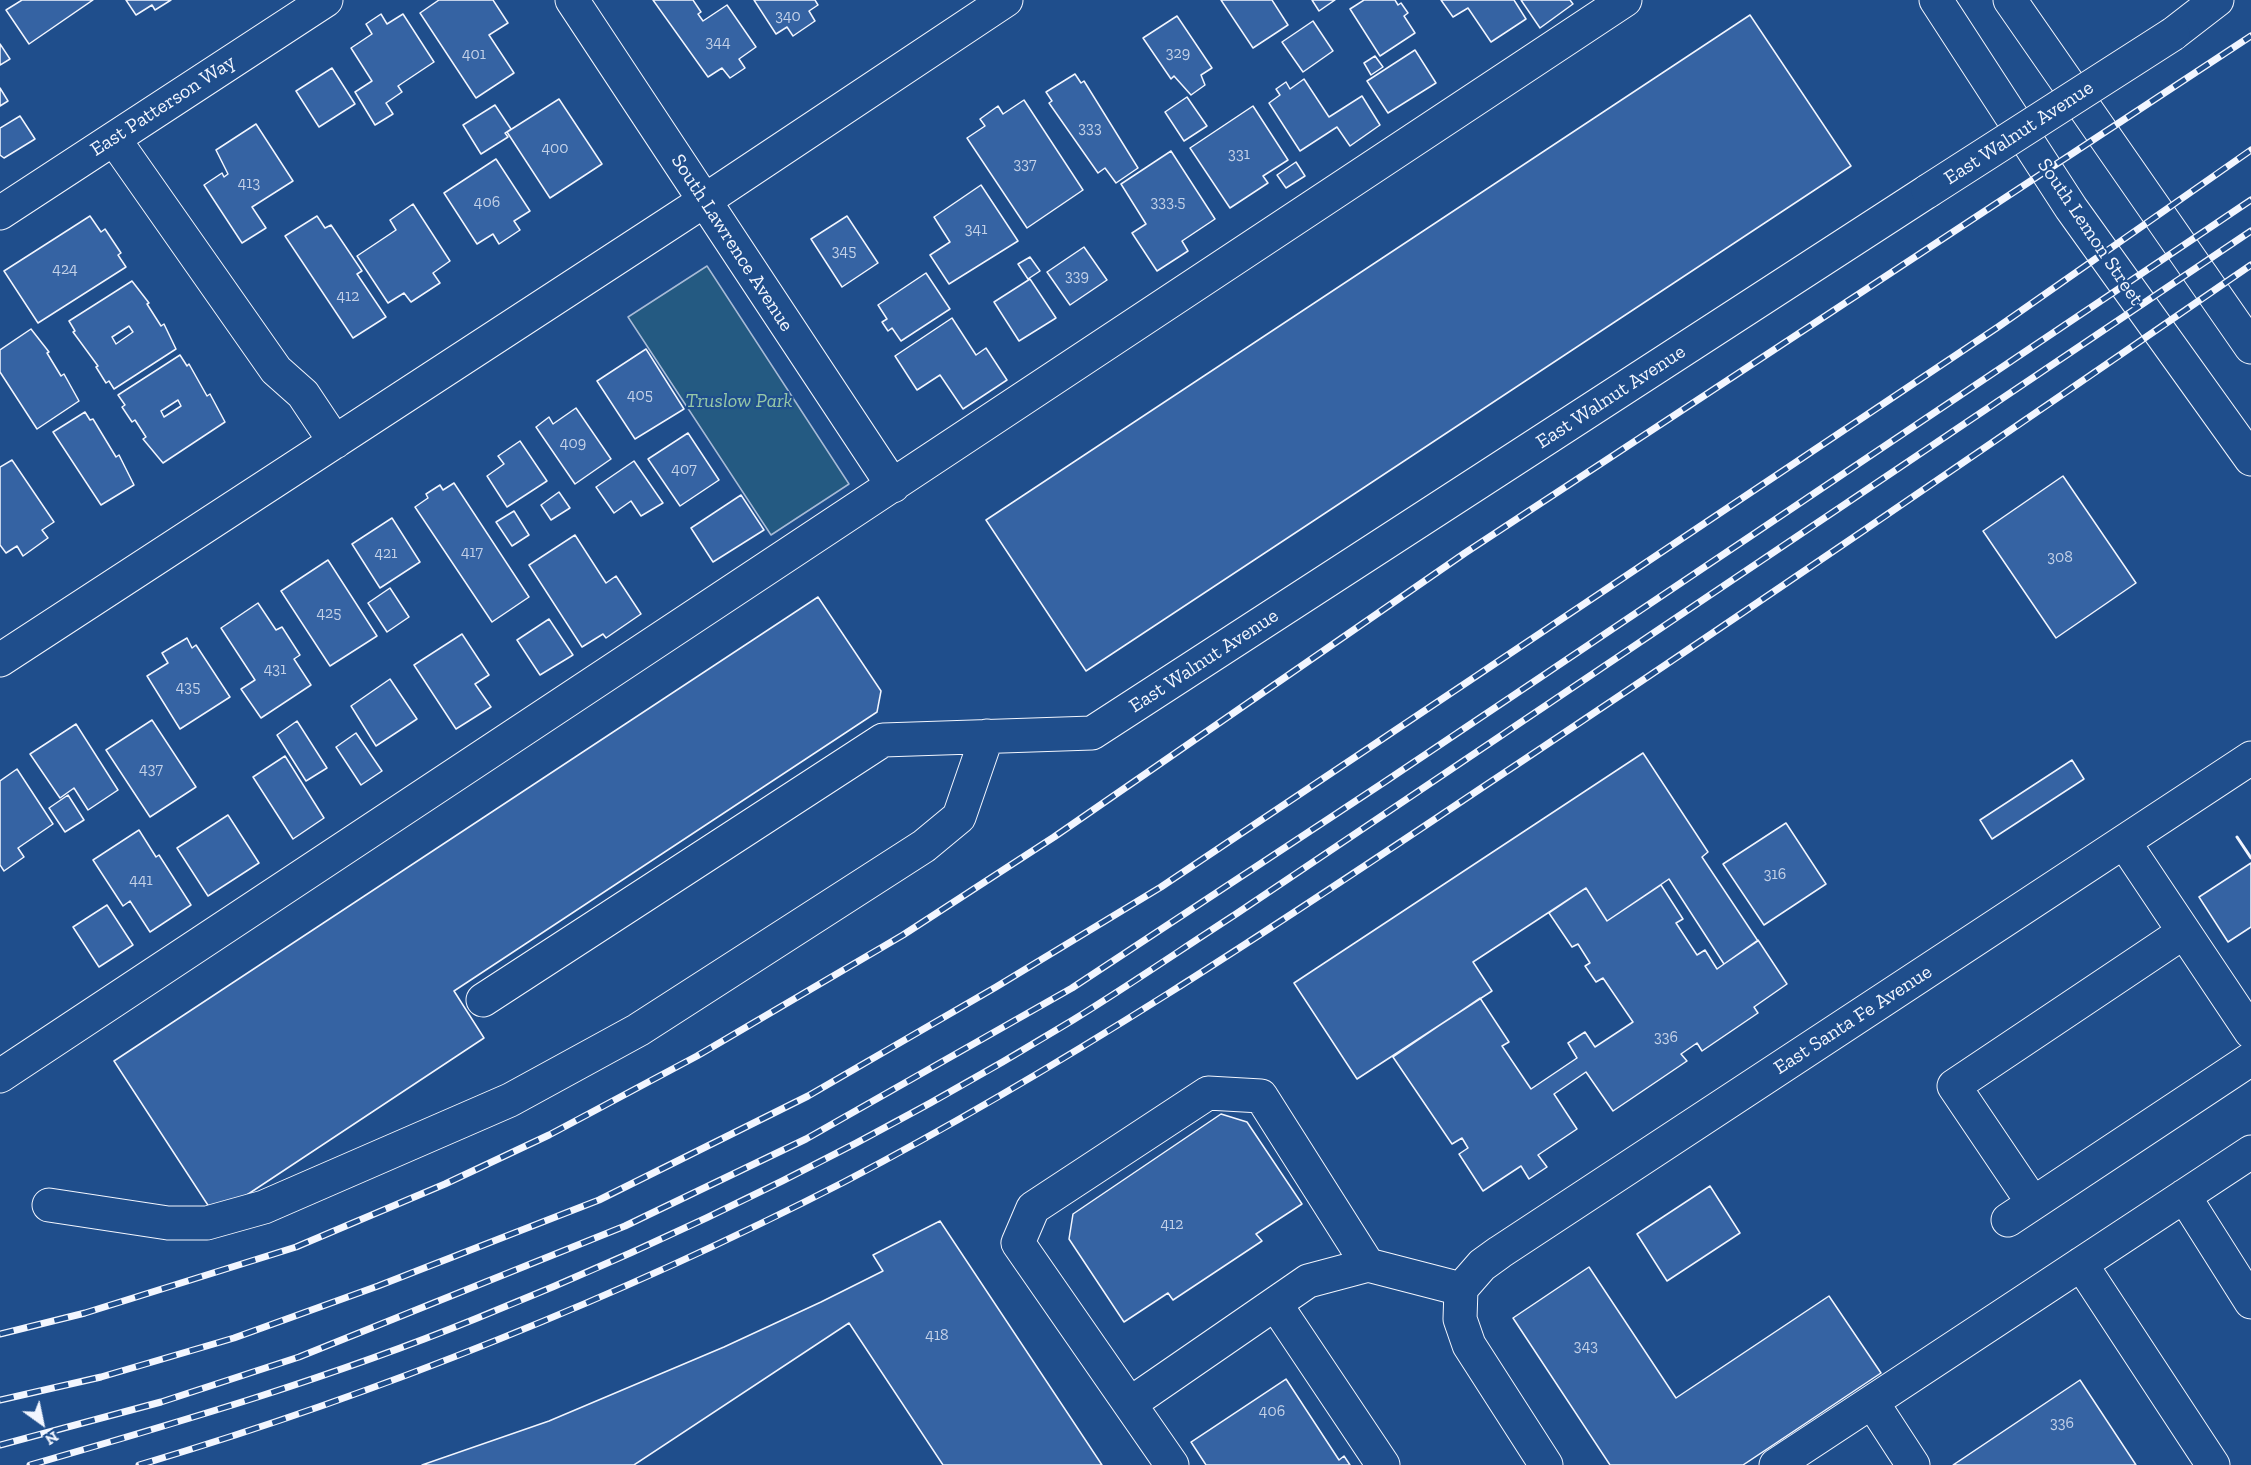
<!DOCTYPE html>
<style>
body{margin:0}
#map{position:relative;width:2251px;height:1465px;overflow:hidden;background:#1f4e8c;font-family:"Zilla Slab",serif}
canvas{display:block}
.north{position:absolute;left:12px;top:1393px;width:60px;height:60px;-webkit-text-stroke:4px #1f4e8c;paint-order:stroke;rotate:147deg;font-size:16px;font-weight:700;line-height:24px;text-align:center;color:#f2f6ff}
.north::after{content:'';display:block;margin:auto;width:21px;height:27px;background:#f2f6ff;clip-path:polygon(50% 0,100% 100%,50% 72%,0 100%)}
</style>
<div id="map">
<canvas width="2251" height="1465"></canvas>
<div class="north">N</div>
</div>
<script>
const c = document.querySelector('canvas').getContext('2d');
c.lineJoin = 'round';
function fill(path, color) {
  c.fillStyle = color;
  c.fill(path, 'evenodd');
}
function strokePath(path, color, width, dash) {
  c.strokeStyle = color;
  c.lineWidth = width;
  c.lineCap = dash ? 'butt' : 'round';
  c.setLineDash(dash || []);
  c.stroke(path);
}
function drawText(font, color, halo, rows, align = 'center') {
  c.font = font + ' "Zilla Slab",serif';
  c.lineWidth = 4.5;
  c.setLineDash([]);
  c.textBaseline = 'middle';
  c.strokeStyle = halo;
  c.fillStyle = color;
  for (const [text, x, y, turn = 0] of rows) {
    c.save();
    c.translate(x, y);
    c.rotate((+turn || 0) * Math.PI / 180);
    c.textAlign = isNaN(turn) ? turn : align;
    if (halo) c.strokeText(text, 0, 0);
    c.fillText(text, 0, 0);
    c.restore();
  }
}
const green = new Path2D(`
 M707,266L849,484L771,535L628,317Z`);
fill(green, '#245a82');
strokePath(green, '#a8bbd7', 1.5);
const building = new Path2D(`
 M22,0H93L29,44L6,10Z
 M126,0H171L155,10L152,5L136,15Z
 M439,0H493L508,23L489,35L514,73L476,98L420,13Z
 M653,0H693L701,12L698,14L703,21L727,5L756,47L739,59L745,68L730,78L722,68L708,77Z
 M754,0H815L818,5L809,11L815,21L793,36L787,27L776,34Z
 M1221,0H1272L1288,25L1253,48Z
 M1312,0H1335L1319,11Z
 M1364,0H1395L1398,5L1401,3L1408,13L1404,16L1415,33L1380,56L1350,9Z
 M1441,0H1514L1526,19L1491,42L1468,8L1453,17Z
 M1521,0H1570L1573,4L1540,28Z
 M381,14L387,24L403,14L434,62L398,86L402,92L386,103L393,114L375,125L355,92L372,81L351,48L372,34L366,24Z
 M1750,15L1851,166L1086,671L986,520Z
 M1177,16L1212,68L1201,75L1205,85L1191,95L1174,76L1171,79L1143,38Z
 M1313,21L1333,51L1303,72L1282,42Z
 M0,44L10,59L0,65Z
 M1415,50L1436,83L1388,113L1367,81Z
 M1375,56L1383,67L1371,75L1364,63Z
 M332,68L355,104L319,127L296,91Z
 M1075,74L1081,83L1084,81L1138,168L1116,183L1105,168L1098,173L1049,103L1052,101L1046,92Z
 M1304,79L1329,117L1362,96L1380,125L1350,146L1337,127L1300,151L1269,103L1280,95L1276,89L1286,82L1290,89Z
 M0,88L8,101L0,106Z
 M1187,97L1207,126L1184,141L1165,112Z
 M559,99L602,164L550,198L507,132Z
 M1024,100L1083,190L1027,228L967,138L985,126L980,119L998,106L1003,114Z
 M495,105L511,129L505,133L508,137L481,154L463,125Z
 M1253,106L1288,160L1263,176L1268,183L1230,208L1190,148Z
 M20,116L35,139L4,158L0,155V128Z
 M256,124L293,181L252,207L266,228L242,243L204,185L222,173L224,177L228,174L216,150Z
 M1171,151L1215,219L1182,241L1188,251L1157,271L1132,233L1146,224L1121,184Z
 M496,159L530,211L514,221L520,230L499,244L493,234L477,244L444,193Z
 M1296,162L1305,176L1286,188L1277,175Z
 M981,185L1018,241L949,284L930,255L950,242L934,217Z
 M413,204L450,261L433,273L440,283L411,302L404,293L388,303L357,256L396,230L390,220Z
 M90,216L101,232L105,229L121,253L118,255L126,267L38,323L4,271Z
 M317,216L325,228L331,225L362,271L357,274L386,317L353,338L285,236Z
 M847,216L878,263L842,287L811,239Z
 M1084,247L1107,280L1070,305L1047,272Z
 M1030,257L1040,271L1028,279L1018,264Z
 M926,273L950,309L901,341L892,328L888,331L882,322L887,319L878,305Z
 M1030,279L1056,318L1019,341L994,302Z
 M132,281L149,303L147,304L161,326L164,324L176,349L114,389L109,381L106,383L96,367L98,366L73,332L75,331L69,321ZM129,326L133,332L116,344L112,337Z
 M952,318L976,355L986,348L1007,380L963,409L940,375L917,390L895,356Z
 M31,329L49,352L47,353L61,376L64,374L79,401L37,429L0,372V350Z
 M646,349L684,409L635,439L597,381Z
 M180,355L187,366L189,364L207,396L210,394L225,422L163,463L143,439L146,437L135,420L132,422L122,407L125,405L118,395ZM178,400L181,406L164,417L161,411Z
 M576,408L611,459L575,484L536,427L549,417L553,424Z
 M85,412L90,420L93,419L116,457L119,455L134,485L101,505L53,432Z
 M688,433L719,480L680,506L648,459Z
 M520,441L547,481L507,507L487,476L504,464L498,456Z
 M12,460L54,522L42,530L48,538L23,556L17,546L6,553L0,545V467Z
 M634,461L663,503L641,516L631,501L614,513L596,487Z
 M2063,476L2136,583L2056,638L1983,531Z
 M454,483L529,597L492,622L415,507L428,498L426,494L440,485L443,490Z
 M559,492L570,508L551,520L541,505Z
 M741,495L764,530L713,562L691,528Z
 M514,511L529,535L512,546L496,522Z
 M392,518L420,562L380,588L352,544Z
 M575,535L606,583L616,576L641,614L606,638L603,634L582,647L529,565Z
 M328,560L377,636L330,666L281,591Z
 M390,588L409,617L387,632L368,603Z
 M818,597L881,691L877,712L454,991L484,1038L215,1216L114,1061Z
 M258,603L276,630L282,627L300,655L294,659L311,685L261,718L241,689L255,680L221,628Z
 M549,619L573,655L540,675L517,640Z
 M462,634L489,675L475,684L491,707L456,729L414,665Z
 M187,638L192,648L196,645L230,697L180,729L147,676L168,663L162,653Z
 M390,679L417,719L376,746L351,706Z
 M152,720L196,787L150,817L106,750Z
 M297,721L327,768L306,781L277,735Z
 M76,724L118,790L88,810L74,788L60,798L30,754Z
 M356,733L382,771L361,785L336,747Z
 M1643,753L1708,852L1702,857L1758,941L1724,964L1669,879L1607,921L1586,888L1473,962L1492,991L1357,1079L1294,983Z
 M285,756L324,818L293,839L253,777Z
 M2072,760L2084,779L1992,839L1980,820Z
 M17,769L53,824L18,848L24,857L4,871L0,865V781Z
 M68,795L84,820L65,832L49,808Z
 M228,815L259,863L208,896L177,848Z
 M1786,823L1826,884L1764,925L1723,864Z
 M139,830L156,857L159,855L191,905L150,932L130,901L123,906L93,860Z
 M2251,863V927L2228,942L2199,897Z
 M1661,885L1683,919L1676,923L1697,955L1705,950L1717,969L1758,940L1787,984L1754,1007L1758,1013L1702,1051L1697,1043L1681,1054L1687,1061L1613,1111L1586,1072L1554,1094L1577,1129L1538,1155L1547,1167L1529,1179L1521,1166L1483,1191L1459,1154L1468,1148L1462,1138L1452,1144L1393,1057L1480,998L1509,1042L1502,1046L1531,1089L1577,1058L1568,1043L1585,1032L1595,1047L1633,1022L1603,978L1596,982L1585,966L1590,963L1578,944L1572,947L1549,913L1586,888L1607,921Z
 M107,905L133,945L99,967L73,927Z
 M1221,1114L1247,1122L1302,1204L1256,1234L1262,1241L1173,1300L1168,1293L1124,1322L1069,1239L1073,1214Z
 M1710,1186L1740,1233L1667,1281L1637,1234Z
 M940,1221L1102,1465H943L849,1323L634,1465H422L549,1421L724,1347L821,1302L883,1271L873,1255Z
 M1589,1267L1676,1398L1829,1296L1881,1373L1743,1465H1610L1513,1318Z
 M1286,1379L1339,1460L1344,1456L1350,1465H1206L1191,1442Z
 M2080,1380L2136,1465H1953Z`);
fill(building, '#3563a3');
strokePath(building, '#f2f6ff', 1.5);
const minor = new Path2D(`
 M572,0L893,486
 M1936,0L2071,208L2251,459
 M2010,0L2251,347
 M2173,34L2217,0
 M114,139L276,370L303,394L335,442
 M0,213L326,0
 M0,660L704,201L1006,0
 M2124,842L2251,1032
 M483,1000L883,740L1092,733L1928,191
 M0,1076L1625,0
 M2184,1196L2251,1302
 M2033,1203L1954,1086L2184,932
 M49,1205L168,1223H207L264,1207L510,1100L638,1030L924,846L959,817L987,736
 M2008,1220L2251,1059
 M2081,1264L2213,1465
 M1461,1289L1482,1265L1500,1252L2251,758
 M1461,1289L1460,1319L1469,1345L1546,1465
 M1276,1305L1383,1465
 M1872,1402L1913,1465
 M1131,1403L1308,1281L1368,1265L1461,1289
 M1172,1465L1018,1243L1033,1208L1208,1093L1261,1096L1368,1265
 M1776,1465L2251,1152`);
strokePath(minor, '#f2f6ff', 35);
strokePath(minor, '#1f4e8c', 33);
const rail = new Path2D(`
 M0,1334L85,1313L296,1247L445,1184L549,1135L697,1056L903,935L1054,837L1465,553L2251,36
 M0,1400L101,1377L234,1338L378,1286L599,1200L808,1096L996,987L1161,887L1998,327L2251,150
 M0,1445L161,1402L299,1357L625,1226L806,1139L1072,988L1386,781L2251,200
 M30,1465C180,1422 330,1378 475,1319C682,1236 883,1136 1073,1020C1128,986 1182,949 1236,914L2251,231
 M139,1465C378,1394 622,1296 844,1182C1064,1067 1274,927 1480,789C1739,617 1995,441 2251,265`);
strokePath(rail, '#f2f6ff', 7);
strokePath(rail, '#1f4e8c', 4.5, [14]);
const minorBridge = new Path2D(`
 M1928,191L2173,34`);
strokePath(minorBridge, '#f2f6ff', 35, []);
strokePath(minorBridge, '#1f4e8c', 33);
strokePath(new Path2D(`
 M2237,837L2251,858`), '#f2f6ff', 3);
drawText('16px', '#c3d1e8', null, [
 ["340",788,16],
 ["344",718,42],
 ["329",1178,53],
 ["401",474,54],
 ["333",1090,128],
 ["400",555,148],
 ["331",1239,154],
 ["337",1025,164],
 ["413",249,183],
 ["406",487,202],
 ["333.5",1168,202],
 ["341",976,229],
 ["345",844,251],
 ["424",65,269],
 ["339",1077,276],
 ["412",348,296],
 ["405",640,395],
 ["409",573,443],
 ["407",684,469],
 ["417",472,552],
 ["421",386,553],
 ["308",2060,557],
 ["425",329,613],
 ["431",275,669],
 ["435",188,687],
 ["437",151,769],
 ["316",1775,874],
 ["441",141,880],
 ["336",1666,1037],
 ["412",1172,1224],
 ["418",937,1335],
 ["343",1586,1346],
 ["406",1272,1411],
 ["336",2062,1423]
]);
drawText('20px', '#f2f6ff', '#1f4e8c', [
 ["East Patterson Way",163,106,-33],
 ["East Walnut Avenue",2019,133,-33],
 ["South Lemon Street",2090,232,56],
 ["South Lawrence Avenue",732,243,57],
 ["East Walnut Avenue",1611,397,-33],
 ["East Walnut Avenue",1204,661,-33],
 ["East Santa Fe Avenue",1853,1020,-33]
]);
drawText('italic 20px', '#97c8a6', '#1f4e8c', [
 ["Truslow Park",739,401]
]);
</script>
